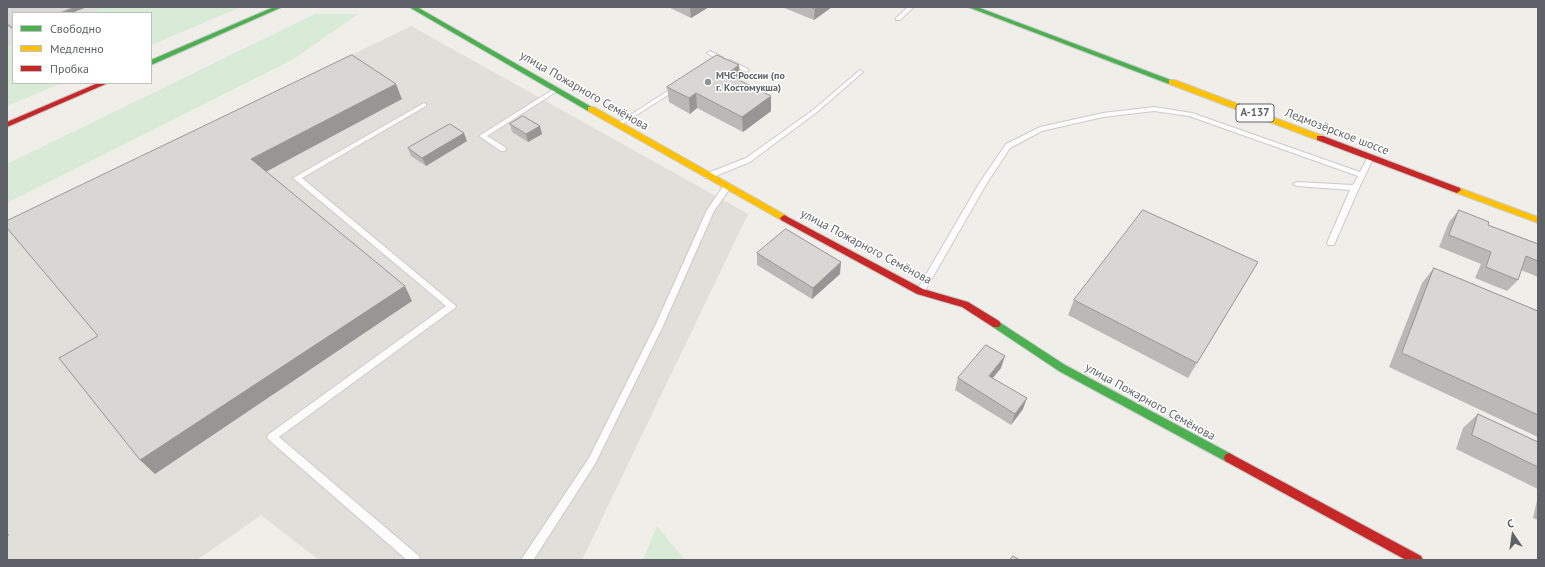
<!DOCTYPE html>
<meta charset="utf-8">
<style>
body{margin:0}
#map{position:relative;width:1545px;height:567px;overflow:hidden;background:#efeee9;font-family:"PT Sans",sans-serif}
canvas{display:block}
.frame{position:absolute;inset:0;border:8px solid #5e6167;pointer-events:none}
.legend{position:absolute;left:12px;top:12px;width:140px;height:72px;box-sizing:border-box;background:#fff;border:1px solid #bfc0c2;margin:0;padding:5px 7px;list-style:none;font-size:12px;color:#5e6167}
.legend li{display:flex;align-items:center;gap:8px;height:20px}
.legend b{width:20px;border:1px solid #bfc0c2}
.north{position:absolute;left:1493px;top:515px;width:40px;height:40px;-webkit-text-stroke:3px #fff;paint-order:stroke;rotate:347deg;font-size:11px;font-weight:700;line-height:16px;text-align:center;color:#5e6167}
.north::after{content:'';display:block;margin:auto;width:14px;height:18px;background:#5e6167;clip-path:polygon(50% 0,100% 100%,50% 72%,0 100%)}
</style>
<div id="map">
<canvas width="1545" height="567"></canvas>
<div class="frame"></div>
<ul class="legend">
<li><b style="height:5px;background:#4caf50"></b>Свободно</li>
<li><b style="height:5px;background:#ffc107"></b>Медленно</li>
<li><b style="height:5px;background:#c62828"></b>Пробка</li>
</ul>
<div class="north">С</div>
</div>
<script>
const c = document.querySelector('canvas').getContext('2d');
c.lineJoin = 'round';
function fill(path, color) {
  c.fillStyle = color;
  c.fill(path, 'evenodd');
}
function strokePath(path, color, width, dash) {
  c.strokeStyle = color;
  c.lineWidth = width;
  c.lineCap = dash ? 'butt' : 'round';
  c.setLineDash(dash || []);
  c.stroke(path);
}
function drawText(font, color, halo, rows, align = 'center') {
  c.font = font + ' "PT Sans",sans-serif';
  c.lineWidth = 3;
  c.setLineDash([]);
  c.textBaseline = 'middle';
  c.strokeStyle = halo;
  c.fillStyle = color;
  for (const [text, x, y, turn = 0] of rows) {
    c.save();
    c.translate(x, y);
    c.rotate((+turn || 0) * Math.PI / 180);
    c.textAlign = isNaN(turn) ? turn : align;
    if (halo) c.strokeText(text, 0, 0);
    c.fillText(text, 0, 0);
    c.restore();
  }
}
fill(new Path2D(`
 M7,7H121L105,13H13V49L7,51Z
 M411,26L748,214L582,560H319L261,515L197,560H7V223Z`), '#e0dfda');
fill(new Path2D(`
 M105,7H241L151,45V13H90Z
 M315,14H358L292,60L7,203V164Z
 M13,44V83H62L7,106V46Z
 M657,526L685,560H643Z`), '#d7ebd6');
const lane = new Path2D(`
 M908,7H914L900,20H896V18Z
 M710,51L722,57L723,58L718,61H714L713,60L715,58L707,53Z
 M730,60L748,69L749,70L746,72L728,63V61Z
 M860,70L863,72L862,73L817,112L750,162L711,178H705L704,176L705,174L746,158L813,110Z
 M677,85L680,87L679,88L621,125H617L616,124Z
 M557,87L560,89L559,90L487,136L505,147L506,149L505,151H501L479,136Z
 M424,103L426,104V106L302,178L456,306L455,308L279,437L419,556L420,560H407L269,440L267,437L269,434L446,306L293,178Z
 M1154,107L1192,113L1360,172L1369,155H1373L1374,157L1359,188L1334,245H1328L1327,243L1350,190L1297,186L1293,184L1297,182L1353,185L1358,176L1189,116L1154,111L1103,117L1042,131L1010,148L987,183L923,294H917L916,292L917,290L980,182L1006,144L1040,127L1103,113Z
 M724,185H730L731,187L714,211L663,326L595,464L534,559L521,560L589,458L655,326L707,210Z`);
const fast = new Path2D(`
 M274,7H282L151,65V60Z
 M409,7H417L595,109L591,111H588Z
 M968,7H977L1176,82L1172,84H1169Z
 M996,320L1065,365L1233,455L1234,458L1233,461L1229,463L1225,461L1059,371L993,327L991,324L993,321Z`);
const slow = new Path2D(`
 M1169,80H1175L1323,136L1324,138L1323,140H1317L1169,84Z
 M588,107H594L787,216L788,218L787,220H781L588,111Z
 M1457,187L1538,217V223L1454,192L1453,190L1454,188Z`);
const jam = new Path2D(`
 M98,83H108L7,127V122Z
 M1317,136H1323L1460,188L1461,190L1457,193L1454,192L1317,140Z
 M784,215L923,289L968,302L999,321L1001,324L999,327H993L962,307L917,294L781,220L780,218Z
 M1229,453L1421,556L1423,560H1406L1225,461L1224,458L1225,455Z`);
strokePath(lane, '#cbcbcb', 2);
strokePath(fast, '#cbcccb', 2);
strokePath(slow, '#cbcccb', 2);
strokePath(jam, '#cbcccb', 2);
fill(lane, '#fdfcfc');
fill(fast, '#4caf50');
fill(slow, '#ffc107');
fill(jam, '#c62828');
fill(new Path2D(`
 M7,7L13,13V30L7,25Z
 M668,7H709L691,18Z
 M782,7H832L814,20Z
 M739,65L740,80L771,111L743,132L697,108L690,114L669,102L667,87Z
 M510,124L542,134L528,142L512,132Z
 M467,141L426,166L411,156L408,148Z
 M1459,210L1488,225L1538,244V277L1521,270L1518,280L1507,291L1475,278L1481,264L1439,247L1449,222Z
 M757,253L840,274L812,299L757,265Z
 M1258,262L1188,378L1068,315L1074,300Z
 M1434,268L1538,311V437L1389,367L1422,283Z
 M1001,368L993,378L1023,409L1011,425L955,390L958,378Z
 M1478,414L1538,442V489L1456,449L1463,428Z
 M1538,496V520L1533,518Z`), '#bab9b6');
fill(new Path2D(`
 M75,7H87L72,13H60Z
 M690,7H709L691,18Z
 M817,7H832L814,20L815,9Z
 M739,65L740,80L727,74Z
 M396,84L402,99L260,175L251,159Z
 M696,93L697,108L690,114L689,98Z
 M771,96V111L743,132L742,117Z
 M540,126L542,134L528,142L526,134Z
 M464,133L467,141L426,166L422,158Z
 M841,262L840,274L812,299L813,288Z
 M405,286L412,301L155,474L140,460Z
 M1005,356L1001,368L985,387L989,376Z
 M1027,398L1023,409L1011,425L1015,414Z
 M7,532L9,535L7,537Z`), '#979694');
const building = new Path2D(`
 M7,7H75L60,13H13V28L7,24Z
 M811,7H817L815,9Z
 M352,55L396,84L251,159L405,286L140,460L59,358L98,336L7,228V221Z
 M717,55L739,65L727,74L771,96L742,117L696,93L689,98L667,87Z
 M523,116L540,126L526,134L510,124Z
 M450,124L464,133L422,158L408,148Z
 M1143,210L1258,262L1197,363L1074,300Z
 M1459,210L1489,222L1488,225L1538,244V261L1526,256L1518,280L1486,267L1491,252L1449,235Z
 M786,229L841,262L813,288L757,253Z
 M1434,268L1538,311V415L1402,353Z
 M986,345L1005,356L989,376L1027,398L1015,414L958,378Z
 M1478,414L1538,442V467L1472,435Z
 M1013,556L1020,560H1010Z`);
fill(building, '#d8d7d4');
strokePath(building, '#979694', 1);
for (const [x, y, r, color] of [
 [708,82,4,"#919294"]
]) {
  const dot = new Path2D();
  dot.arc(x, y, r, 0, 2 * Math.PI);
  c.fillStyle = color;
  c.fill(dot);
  strokePath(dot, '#fff', 1.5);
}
drawText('bold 10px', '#5e6167', '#fff', [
 ["МЧС России (по",716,76],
 ["г. Костомукша)",716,88]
], 'left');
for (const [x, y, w] of [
 [1255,113,38]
]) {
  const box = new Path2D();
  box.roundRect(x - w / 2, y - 9, w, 18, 3);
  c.fillStyle = '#fff';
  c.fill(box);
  strokePath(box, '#5e6167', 1);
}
drawText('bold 11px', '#5e6167', null, [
 ["А-137",1255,113]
]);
drawText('12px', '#5e6167', '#fff', [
 ["улица Пожарного Семёнова",584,91,30],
 ["Ледмозёрское шоссе",1337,132,21],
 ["улица Пожарного Семёнова",866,247,28],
 ["улица Пожарного Семёнова",1150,402,29]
]);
</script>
